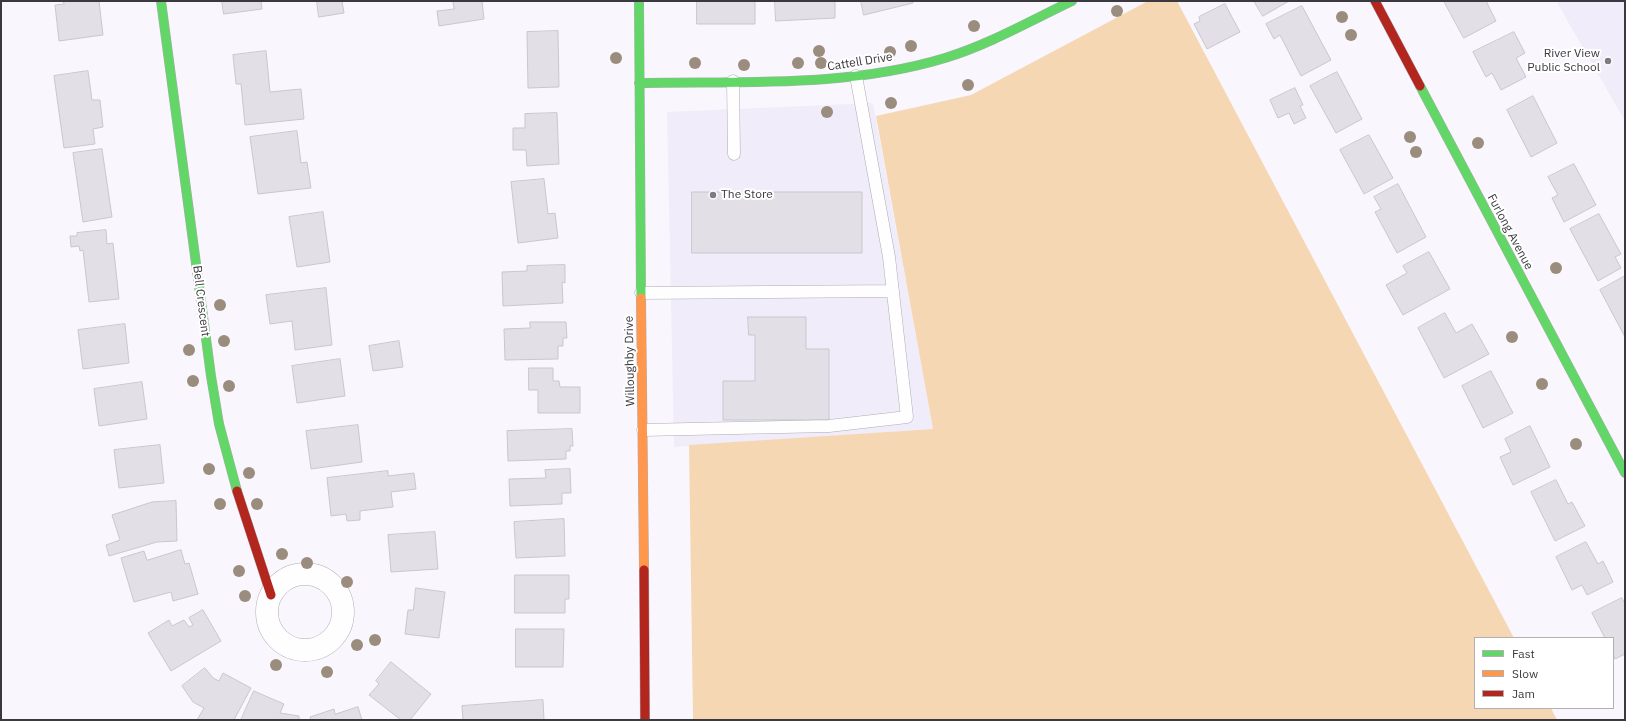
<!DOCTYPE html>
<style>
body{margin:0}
#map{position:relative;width:1626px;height:721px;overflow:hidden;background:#f9f7fd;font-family:"IBM Plex Sans",sans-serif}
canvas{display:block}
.frame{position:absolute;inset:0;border:2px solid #3b393f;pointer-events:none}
.legend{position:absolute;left:1474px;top:637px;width:140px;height:72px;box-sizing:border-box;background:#fff;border:1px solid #b1b0b2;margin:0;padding:5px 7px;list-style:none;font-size:12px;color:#3b393f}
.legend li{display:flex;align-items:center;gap:8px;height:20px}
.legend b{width:20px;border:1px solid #b1b0b2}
</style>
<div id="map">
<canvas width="1626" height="721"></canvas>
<div class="frame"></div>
<ul class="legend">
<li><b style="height:5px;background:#63d668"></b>Fast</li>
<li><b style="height:5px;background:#ff974d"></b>Slow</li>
<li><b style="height:5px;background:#b3261e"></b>Jam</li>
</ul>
</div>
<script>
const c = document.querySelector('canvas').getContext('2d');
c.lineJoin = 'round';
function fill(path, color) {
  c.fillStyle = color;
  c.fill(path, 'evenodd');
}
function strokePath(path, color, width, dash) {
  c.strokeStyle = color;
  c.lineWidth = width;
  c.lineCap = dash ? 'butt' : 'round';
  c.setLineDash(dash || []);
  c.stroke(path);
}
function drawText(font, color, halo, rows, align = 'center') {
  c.font = font + ' "IBM Plex Sans",sans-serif';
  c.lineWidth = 4;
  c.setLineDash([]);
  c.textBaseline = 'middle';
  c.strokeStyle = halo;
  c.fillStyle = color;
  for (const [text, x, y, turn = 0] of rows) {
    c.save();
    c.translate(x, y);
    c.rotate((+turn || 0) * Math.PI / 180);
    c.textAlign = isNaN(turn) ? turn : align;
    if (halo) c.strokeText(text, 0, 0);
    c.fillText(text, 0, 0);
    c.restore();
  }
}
fill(new Path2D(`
 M1556,1H1625V121Z
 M873,103L933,429L674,447L667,112Z`), '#f1ecfa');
fill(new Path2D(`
 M1148,1H1177L1514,638H1475V708H1551L1557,720H693L689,445L933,429L876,116L971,95Z`), '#f6d7b4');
const building = new Path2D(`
 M63,1H99L103,35L59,41L55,5L64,4Z
 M222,1H261L262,9L224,14Z
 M317,1H342L344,13L319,17Z
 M453,1H482L484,19L439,26L437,11L454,9Z
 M697,1H755V24H697Z
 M775,1H835V18L776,21Z
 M861,1H912L913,3L864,15Z
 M1254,1H1289L1263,16Z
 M1444,1H1486L1496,21L1464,38Z
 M1225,4L1240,32L1207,49L1194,24L1200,21L1199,17Z
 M1302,6L1331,60L1301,76L1280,35L1274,39L1266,24Z
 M558,31L559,87L528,88L527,32Z
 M1514,32L1525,53L1516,58L1526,77L1501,90L1492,73L1486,77L1473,52Z
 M266,51L270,92L301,89L304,119L245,125L241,84H236L233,55Z
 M88,71L92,100H100L103,127L93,129L95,144L64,148L54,76Z
 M1337,72L1362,119L1336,133L1310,86Z
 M1295,88L1303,105L1300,106L1306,118L1294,124L1289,113L1278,118L1270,100Z
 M1533,96L1557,143L1531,157L1507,110Z
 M557,113L559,164L527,166L526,150H513V128H525V114Z
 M297,131L301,163L307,162L311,188L258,194L250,137Z
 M1369,135L1393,178L1364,194L1340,150Z
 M102,149L112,217L83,222L73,153Z
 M1574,164L1596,205L1564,222L1552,198L1558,195L1548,177Z
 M544,179L548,214L555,213L558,238L518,243L511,182Z
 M1398,184L1426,237L1397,253L1375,212L1381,209L1374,197Z
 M692,192H862V253H692Z
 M323,212L330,262L297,267L289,217Z
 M1599,214L1621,254L1615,257L1621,268L1598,281L1570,229Z
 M106,230L107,244L113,243L119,299L89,302L83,250L80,251L79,246L71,247L70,236H77V233Z
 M1429,252L1450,289L1403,315L1386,285L1407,273L1403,266Z
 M565,265V283L562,282L563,303L503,306L502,272L527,271V266Z
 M1625,276V337L1600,290Z
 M326,288L332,345L295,350L292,321L270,324L266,295Z
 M1445,313L1456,333L1472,324L1489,354L1444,378L1418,328Z
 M748,317H806V349H829V420H723V381H755V335H749Z
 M530,322H566L567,338H563V346H558V359L505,360L504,329L530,328Z
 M125,324L129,363L83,369L78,330Z
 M399,341L403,367L373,371L369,346Z
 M340,359L345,396L297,403L292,366Z
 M529,368H553V381H559L560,387H580V413H538V390H529Z
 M1491,371L1513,413L1483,428L1462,386Z
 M142,382L147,419L99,426L94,389Z
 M358,425L362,462L311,469L306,431Z
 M1530,426L1550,467L1513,485L1500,457L1511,452L1505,439Z
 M572,429L573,446H570V451H566V459L508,461L507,431Z
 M160,445L164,483L119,488L114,450Z
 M570,469L571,493H562V504L510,506L509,479L546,478L545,470Z
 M388,471V476L414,473L416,489L391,492L393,507L360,511V520L347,521L346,514L331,516L327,478Z
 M1556,480L1568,504L1572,502L1585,526L1555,541L1531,492Z
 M176,501L177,541L157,542L109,556L106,545L120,540L112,515L152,502Z
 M564,519L565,556L516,558L514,522Z
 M435,532L438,569L391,572L388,535Z
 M1586,542L1598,564L1603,561L1613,582L1587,595L1582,585L1572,590L1556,557Z
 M181,550L185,564L189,563L198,594L173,601L171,592L134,602L121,558L144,551L147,560Z
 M515,575H569V599H565V613H515Z
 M416,588L445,592L439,638L405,634L408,610H413Z
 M1622,598L1625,604V654L1615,659L1613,654V638H1605L1592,613Z
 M203,610L221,641L171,671L148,633L169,620L172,626L184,620L189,627L193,625L189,618Z
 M516,629H564L563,667H516Z
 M391,662L431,694L410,720H401L369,695L379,684L376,681Z
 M205,668L213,678L219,681L223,673L251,688L234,720H197L204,708L193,702L182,686Z
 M254,691L284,704L280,713L299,716V720H241Z
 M543,700L544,720H463L462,706Z
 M358,707L362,720H311L310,717L334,709L335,714Z`);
fill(building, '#e2e0e6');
strokePath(building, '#c9c7cd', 1);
const lane = new Path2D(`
 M733,81L734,154
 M641,293L893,291
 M643,430L829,426L907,417L889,257L856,76`);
const street = new Path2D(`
 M267 612a38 38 0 1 1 76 0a38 38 0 1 1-76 0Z`);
const fast = new Path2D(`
 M161,1L211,376L219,424L237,491
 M639,1L641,298
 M639,83C741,81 846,88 945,58C990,44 1030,21 1072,1
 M1420,86L1625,473`);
const slow = new Path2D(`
 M641,298L644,570`);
const jam = new Path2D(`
 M1375,1L1420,86
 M237,491L271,595
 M644,570L645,720`);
strokePath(lane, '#aeadb2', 13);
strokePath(street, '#aeadb2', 23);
strokePath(fast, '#aeadb2', 10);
strokePath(slow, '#aeadb2', 10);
strokePath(jam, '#aeadb2', 10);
strokePath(lane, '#fefeff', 12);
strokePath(street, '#fefeff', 22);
strokePath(fast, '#63d668', 9);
strokePath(slow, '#ff974d', 9);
strokePath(jam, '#b3261e', 9);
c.fillStyle = '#9b8d7e';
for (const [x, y] of [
 [1117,11],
 [1342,17],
 [974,26],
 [1351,35],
 [911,46],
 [819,51],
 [890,52],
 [616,58],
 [695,63],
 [798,63],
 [821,63],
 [744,65],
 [968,85],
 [891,103],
 [827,112],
 [1410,137],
 [1478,143],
 [1416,152],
 [1556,268],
 [220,305],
 [1512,337],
 [224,341],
 [189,350],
 [193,381],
 [1542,384],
 [229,386],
 [1576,444],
 [209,469],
 [249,473],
 [220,504],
 [257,504],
 [282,554],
 [307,563],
 [239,571],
 [347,582],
 [245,596],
 [375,640],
 [357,645],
 [276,665],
 [327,672]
]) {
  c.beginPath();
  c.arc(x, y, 6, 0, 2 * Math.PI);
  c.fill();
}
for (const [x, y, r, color] of [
 [1608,61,4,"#7e7c82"],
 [713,195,4,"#7e7c82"]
]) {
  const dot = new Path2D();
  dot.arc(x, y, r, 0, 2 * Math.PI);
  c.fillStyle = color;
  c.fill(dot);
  strokePath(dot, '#fff', 1.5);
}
drawText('12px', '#3b393f', '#fff', [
 ["River View",1600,54],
 ["Public School",1600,68],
 ["The Store",721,195,"left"]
], 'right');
drawText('12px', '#3b393f', '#fff', [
 ["Cattell Drive",860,62,-9],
 ["Furlong Avenue",1510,232,62],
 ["Bell Crescent",201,301,83],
 ["Willoughby Drive",630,361,-91]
]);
</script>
